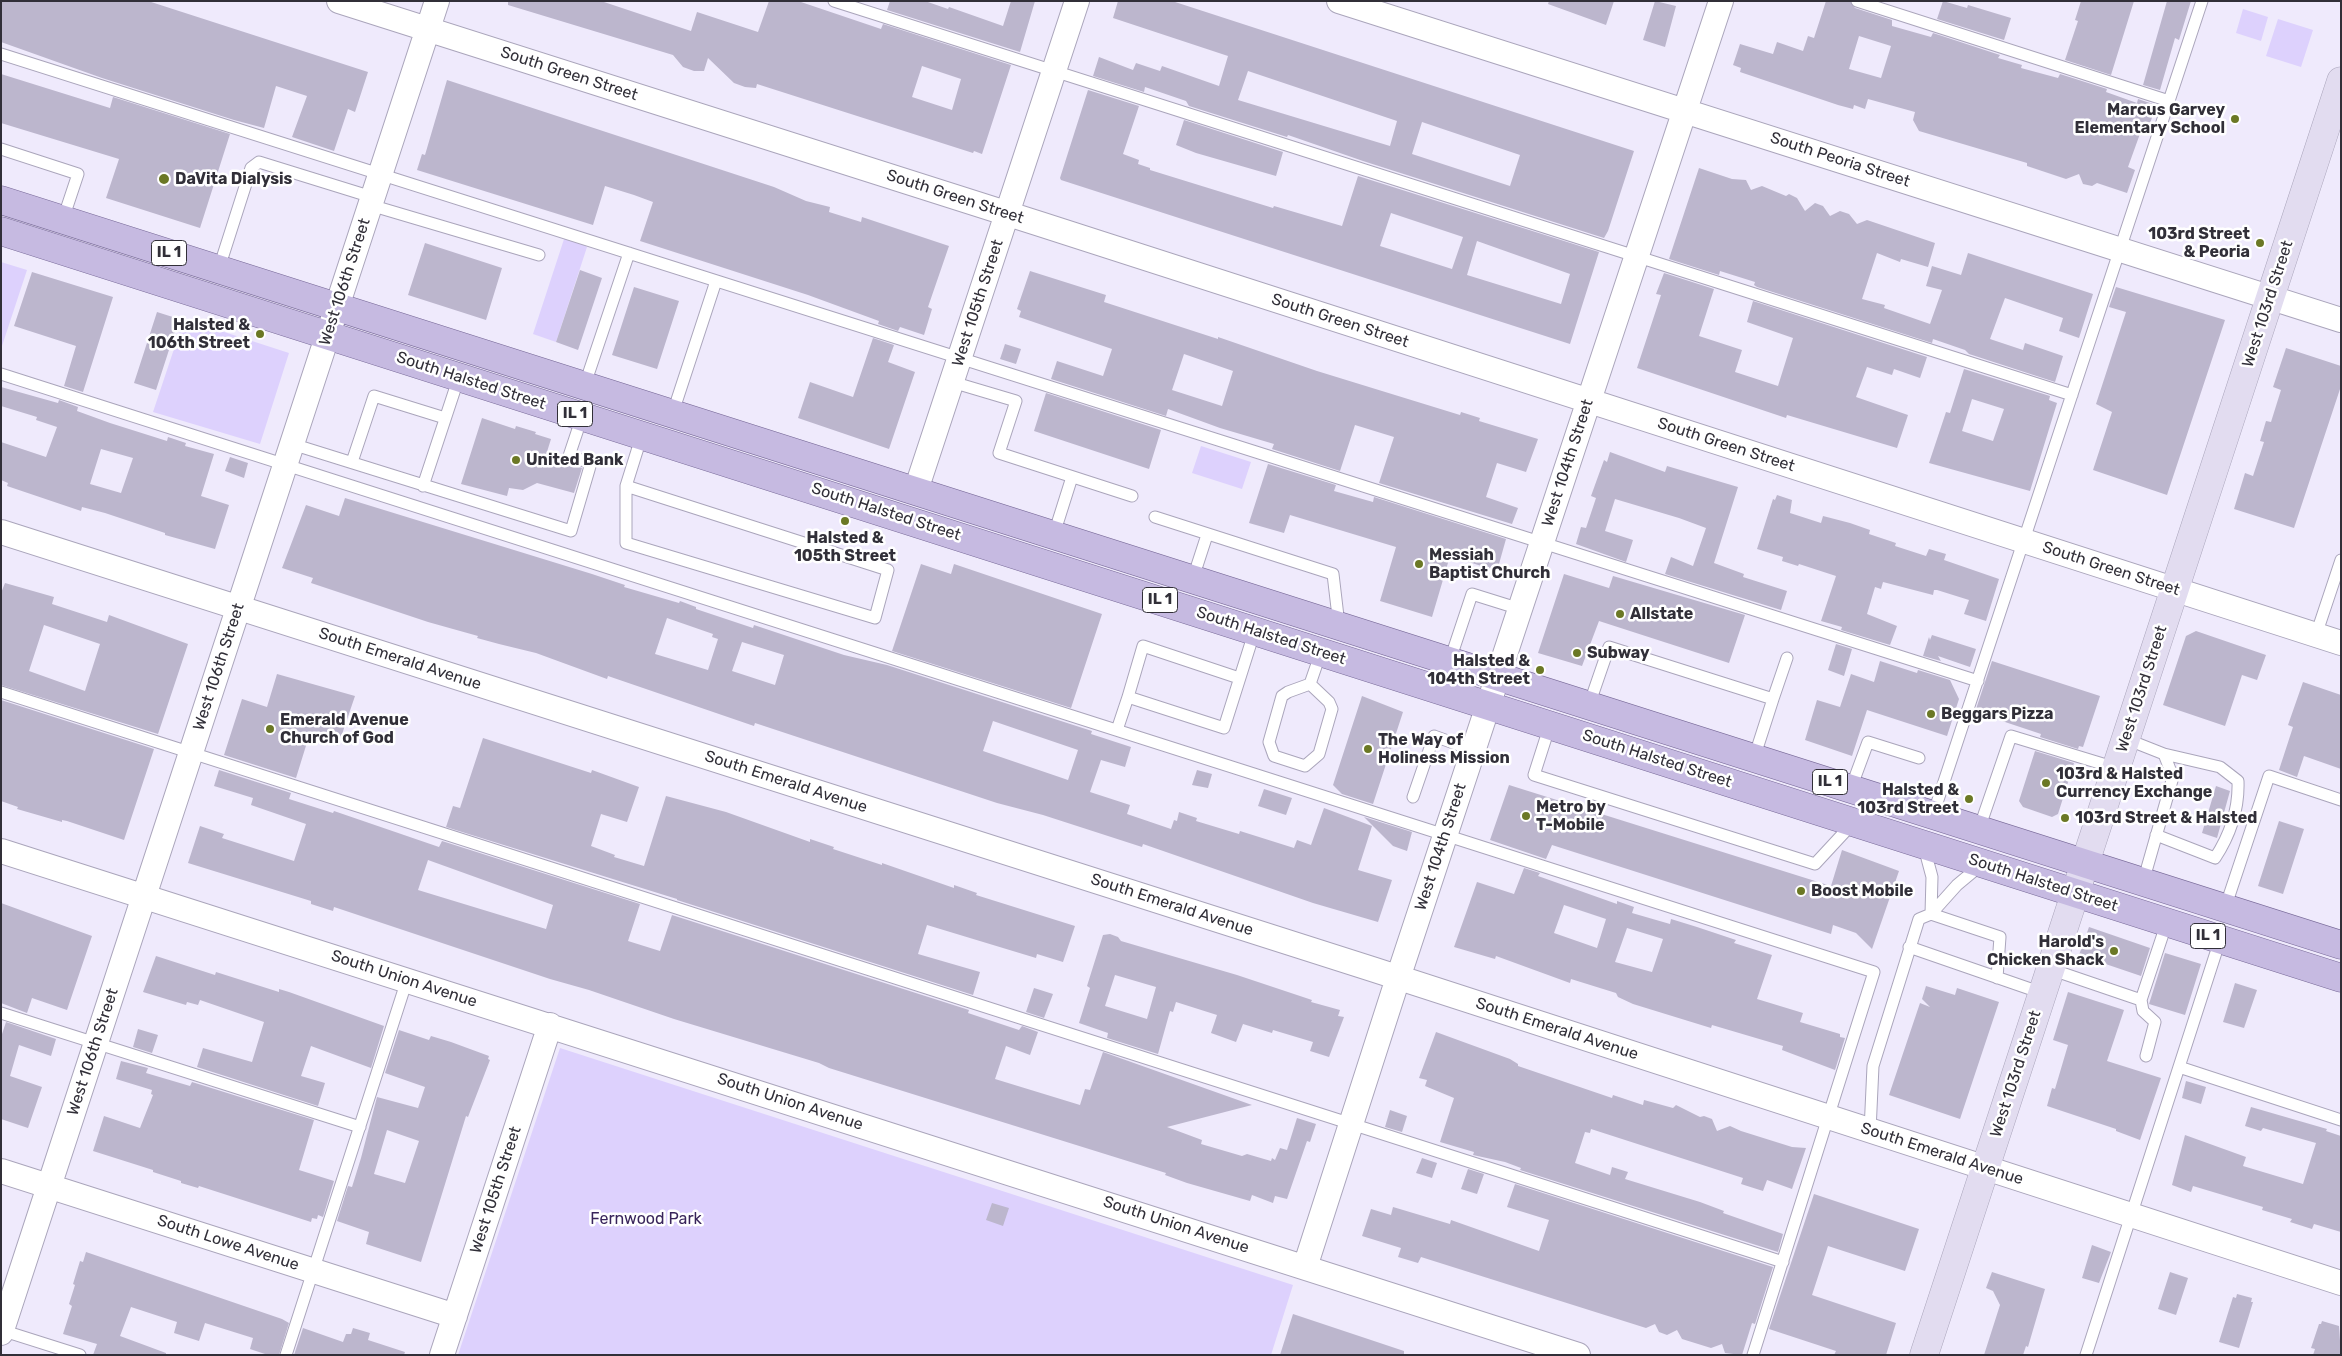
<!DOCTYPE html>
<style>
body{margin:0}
#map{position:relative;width:2342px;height:1356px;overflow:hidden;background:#efeafc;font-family:Rubik,sans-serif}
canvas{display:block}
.frame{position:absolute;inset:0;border:2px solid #312f38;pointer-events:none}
</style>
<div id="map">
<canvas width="2342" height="1356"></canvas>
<div class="frame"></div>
</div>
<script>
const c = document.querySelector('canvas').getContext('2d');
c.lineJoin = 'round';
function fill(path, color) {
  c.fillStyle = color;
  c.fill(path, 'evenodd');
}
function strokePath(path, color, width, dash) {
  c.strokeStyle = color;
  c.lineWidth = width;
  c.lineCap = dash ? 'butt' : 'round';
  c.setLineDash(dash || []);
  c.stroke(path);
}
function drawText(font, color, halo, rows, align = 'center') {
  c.font = font + ' Rubik,sans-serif';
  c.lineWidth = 5;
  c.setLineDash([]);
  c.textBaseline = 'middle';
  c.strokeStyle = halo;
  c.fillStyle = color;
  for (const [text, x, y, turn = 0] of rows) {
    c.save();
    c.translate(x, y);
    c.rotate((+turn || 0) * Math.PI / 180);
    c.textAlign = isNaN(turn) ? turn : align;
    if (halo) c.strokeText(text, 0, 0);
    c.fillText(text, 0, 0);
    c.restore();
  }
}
fill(new Path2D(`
 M2243,9L2268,17L2261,41L2236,33Z
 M2278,19L2313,30L2301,67L2266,56Z
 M566,233L587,247L556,342L533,334Z
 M1,262L27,270L1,349Z
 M184,319L289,353L260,444L153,412Z
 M1201,446L1251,462L1242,489L1192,473Z
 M560,1048L1293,1285L1271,1355H458Z`), '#ddd1fd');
fill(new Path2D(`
 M1,1H148L368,72L355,112L348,109L334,151L292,137L307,96L276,86L264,128L234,120L102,78L1,42Z
 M508,1H601L691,31L697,12L758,32L769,1H798L881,29L883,24L1011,65L982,154L974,151L973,153L757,84L756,88L745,87L734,83L708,58L704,71H694L683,67L673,55L508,5ZM922,66L961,79L952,110L912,97Z
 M890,1H925L948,9L949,7L1003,26L1011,1H1035L1020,52L887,10Z
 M1118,1H1172L1634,151L1608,231L1604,238L1363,161L1288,135L1287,137L1189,106L1186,101L1145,87L1144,92L1093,76L1099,57L1133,70L1136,63L1160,71L1162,66L1219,86L1228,56L1113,18ZM1248,71L1397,121L1390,146L1238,100ZM1422,122L1520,155L1510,186L1412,154Z
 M1549,1H1614L1606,25L1548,4Z
 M1655,1L1676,6L1665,47L1643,40Z
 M1826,1H1850L1855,8L1892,20V26L1931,37L1933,33L2000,55L1998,58L2022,65L2021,68L2058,78L2060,74L2107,89L2106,92L2137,103L2138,99L2156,105L2147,133L2141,131L2128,167L2135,170L2127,193L2097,183L2092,186L2083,184L2079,174L2066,179L2027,166V163L1919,131L1913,120L1915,112L1868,99L1865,109L1854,105L1853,109L1838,105L1740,72L1741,68L1733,65L1740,44L1773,54L1777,42L1803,51L1808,36L1814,38ZM1859,36L1891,46L1881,78L1849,69Z
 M1943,1L1967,8L1968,5L2011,18L2004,40L1937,19Z
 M2081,1H2134L2111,75L2065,60L2078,21L2075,20Z
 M2167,1H2191L2179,40L2175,38L2160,90L2143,85Z
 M1,74L110,108L113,97L230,134L200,228L106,198L119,159L1,123Z
 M447,80L774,187L806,201L830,207L829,212L861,222L862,217L949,246L928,307L932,309L924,335L900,327L898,331L878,324L879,321L808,295L640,241L653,202L634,195L605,186L593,225L417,170L422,154L425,155Z
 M1088,90L1139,106L1123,154L1139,160L1138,164L1150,168V170L1273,208L1274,206L1342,226L1358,176L1599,252L1570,344L1061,180L1060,178ZM1391,213L1463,237L1452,269L1380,246ZM1477,241L1570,274L1561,304L1467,275Z
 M1184,120L1283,152L1276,176L1196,153L1176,145Z
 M1699,168L1732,179L1746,180L1751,190L1762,186L1786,196L1789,194L1797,198L1805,211L1815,203L1823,206L1830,216L1840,211L1849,214L1857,224L1867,220L1935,243L1928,267L1901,259L1900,262L1877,253L1862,299L1885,305L1884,308L1930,324L1942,290L1926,286L1932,266L1961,275L1968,253L2093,294L2079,338L2059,331L2063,318L2005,298L1990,339L2023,350L2025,343L2063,356L2055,382L1969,354L1965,350L1933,339L1932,343L1757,287L1754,285L1755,282L1720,271L1719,275L1669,259Z
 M425,243L502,268L486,320L408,295Z
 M580,270L602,278L578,350L556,342Z
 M1030,271L1106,295L1104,302L1218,339V337L1317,371L1460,415L1461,412L1480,418L1479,421L1538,439L1526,472L1497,463L1486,497L1518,508L1512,524L1379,483L1394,437L1355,425L1340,471L1272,449L1274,444L1220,428L1168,409L1166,416L1051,379L1057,361L1103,376L1112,349L1019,317L1021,311L1017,309ZM1184,354L1233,371L1222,406L1172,390Z
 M32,272L113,297L83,392L64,386L76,346L14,326Z
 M1664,273L1714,289L1699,336L1742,350L1735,372L1778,386L1793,338L1747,322L1753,301L1927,357L1920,378L1894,369L1892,375L1867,367L1856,397L1908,415L1897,448L1787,415L1786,418L1637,368L1661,295L1656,294Z
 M634,287L679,301L657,369L612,355Z
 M2116,287L2225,320L2167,495L2093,470L2112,412L2096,404L2126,312L2109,307Z
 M157,312L179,319L156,390L134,383Z
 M873,338L894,345L888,362L915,372L889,449L798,418L810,382L853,397Z
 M1005,344L1021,349L1016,364L1000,359Z
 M2286,348L2341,366V386L2294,528L2234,509L2245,473L2253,476L2264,442L2260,441L2266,421L2271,422L2281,390L2273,387Z
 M1964,369L2050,396L2049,400L2057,403L2030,491L1929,463L1946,412L1950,413ZM1972,399L2004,409L1993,441L1962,431Z
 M1,387L58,403L59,400L78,407L77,411L110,423L167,441L168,437L186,443L185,446L214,454L201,496L229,505L215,549L165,535V533L105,513L82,507L81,511L7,486L8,483L1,480V442L46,457L57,427L36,420L37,417L1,406ZM101,449L133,458L121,493L90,484Z
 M1046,393L1161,430L1149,469L1034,431Z
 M482,418L515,429L516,426L536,432L535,434L551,439L546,455L582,468L574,493L537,483L523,490L509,488L507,496L461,484Z
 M1610,452L1665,472L1667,466L1738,487L1714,563L1744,574L1743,577L1787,591L1781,610L1665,574L1671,557L1693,566L1706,528L1679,518L1615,499L1605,531L1633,540L1626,562L1576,544L1581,527L1586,528L1596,498L1591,496L1604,460L1607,462Z
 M230,457L248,463L244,478L225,471Z
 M1268,464L1336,485L1334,491L1373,502L1374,497L1506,539L1497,571L1450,556L1432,617L1380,601L1396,547L1290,515L1284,533L1249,523Z
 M1777,495L1792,500L1790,513L1821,523L1823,516L1850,523L1870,530L1869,534L1896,543L1895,546L1926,556L1929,549L1946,554L1944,560L1999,579L1986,621L1964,614L1969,600L1937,590H1934L1933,595L1883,582L1881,589L1875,587L1867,614L1897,626L1890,645L1841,630L1842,627L1821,621L1836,576L1799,564L1798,566L1782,561L1783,557L1757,549L1773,499L1775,500Z
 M345,498L592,574L625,585L624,587L679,603L680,601L696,607V609L753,628L754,625L844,655L887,665L1092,731L1091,734L1131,747L1125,767L1101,760L1090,792L1130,805L1127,814L1171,829L1174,820L1177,821L1179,812L1197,818L1196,821L1239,834L1240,831L1294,848L1297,840L1311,845L1324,808L1372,826L1358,870L1392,880L1378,922L1313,903L1143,844L1142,847L1043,815L997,803L755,723L754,726L608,676L607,679L536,653L499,644L477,638L478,636L428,622L311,583L313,578L282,568L306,505L339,516ZM667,618L713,634L712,637L718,639L708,670L655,654ZM742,642L784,655L775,685L732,671ZM993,721L1078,750L1068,780L983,751Z
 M921,564L951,574L954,564L1102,614L1071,708L892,651Z
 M1564,574L1609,588L1613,576L1745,615L1729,663L1599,621L1582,666L1538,653Z
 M5,583L54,597L52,604L107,622L109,615L188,644L158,734L1,685V593ZM44,625L100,644L85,691L29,671Z
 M2196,631L2266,655L2257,680L2242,675L2225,726L2163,705L2186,636Z
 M1932,635L1976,649L1970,667L1938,656L1941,661L1923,656L1929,637L1930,640Z
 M1836,644L1852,649L1844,676L1828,670Z
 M1880,661L1917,673L1918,670L1950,680L1959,699L1947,736L1867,710L1852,756L1805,740L1817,700L1840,707L1851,674L1874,682Z
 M1992,661L2100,696L2083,747L2079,746L2078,749L2040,737L2041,734L1975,712Z
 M277,674L355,696L338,746L309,736L296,778L224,755L242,699L267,707Z
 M2303,682L2341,695V769L2304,756L2297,777L2279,770L2293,727L2288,725Z
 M1362,696L1403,712L1373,804L1342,794L1333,785Z
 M1,700L154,749L124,840L67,821L62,820V822L17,809L18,807L1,801Z
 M483,738L591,773L592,770L639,787L627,822L601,814L591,846L615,855L614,857L644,866L666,796L726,812L810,842V839L834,847L833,849L882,865V863L954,888V885L977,893L976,895L1075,926L1063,962L1037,954L1036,958L927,925L918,954L980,972L973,995L677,900V899L446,827L453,806L460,808Z
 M2035,751L2074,763L2058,814L2052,817L2023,807L2019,801Z
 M219,770L291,793L289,799L333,813L334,811L439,847L442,841L640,904L628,941L660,951L672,915L969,1010L968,1013L1019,1030L1022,1026L1038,1032L1030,1055L1006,1046L995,1079L1080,1105L1085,1089L1090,1090L1103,1052L1252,1105L1167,1127L1202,1140L1201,1144L1242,1156L1247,1154L1271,1161L1272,1158L1275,1160L1280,1148L1287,1150L1297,1118L1316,1124L1310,1142L1307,1141L1287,1199L1275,1196L1273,1203L1252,1195L1250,1201L1187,1183L1165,1175L1166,1173L829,1068L819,1063L674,1019L589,990L550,979L334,907L333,911L311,904V901L188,863L200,826L224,834L222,838L294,861L306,824L251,805L253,798L214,786ZM428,860L553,905L546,929L418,890Z
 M1197,770L1212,774L1208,788L1192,785Z
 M1509,785L1831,886L1842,850L1899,871L1872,949L1856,933L1833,925L1831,934L1552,845L1546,859L1490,840Z
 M2216,786L2230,791L2217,838L2202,833Z
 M1264,789L1292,798L1286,815L1258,806Z
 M1364,817L1412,832L1407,851L1393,846Z
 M2279,821L2304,829L2283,894L2258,886Z
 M1524,868L1540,873L1538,876L1617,904V901L1634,907L1632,913L1670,924L1671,919L1697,927L1736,940L1734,943L1772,955L1757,999L1803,1013L1800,1022L1840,1034V1037L1845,1038L1835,1070L1782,1050L1783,1046L1712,1025L1711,1028L1633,1004L1618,997L1616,993L1571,979L1570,983L1496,956L1495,959L1454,947L1477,882L1514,894ZM1564,905L1606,919L1597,948L1554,933ZM1627,928L1663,939L1652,972L1615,962Z
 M1,903L92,936L67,1010L32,998L27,1013L1,1003Z
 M2089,927L2150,948L2141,976L2079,955Z
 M1110,934L1118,937L1121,941L1237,975L1312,1000L1311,1002L1340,1010L1338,1016L1344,1017L1329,1057L1310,1051L1313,1042L1273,1030L1272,1033L1243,1024L1236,1042L1211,1033L1217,1015L1176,1002L1173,1012L1170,1011L1158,1054L1107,1038L1108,1033L1079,1023L1090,988L1087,986L1103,935ZM1115,975L1156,987L1147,1019L1105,1006Z
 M2165,953L2201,964L2185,1015L2149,1004Z
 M156,956L215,975L216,972L279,992V989L289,992L384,1026L371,1068L311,1046L301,1076L325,1083L318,1106L197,1067L203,1048L252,1062L264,1022L200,1000L198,1005L187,1002L186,1005L143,992Z
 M2235,983L2257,990L2244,1028L2223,1022Z
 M1926,986L1955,995L1957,988L1999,1002L1960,1119L1889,1095L1920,1003L1930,1007L1922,999Z
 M1034,988L1053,994L1044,1018L1026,1012Z
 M2068,992L2124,1010L2107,1061L2161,1078L2140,1140L2116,1131V1129L2047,1106L2052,1088L2055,1089L2068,1045L2053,1040Z
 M6,1022L56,1039L51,1056L19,1045L10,1076L42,1087L28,1128L1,1119V1037Z
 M138,1029L158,1035L152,1053L133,1047Z
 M399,1030L429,1040L431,1036L451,1042L489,1056L488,1059L490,1060L468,1117L466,1116L421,1262L366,1244L369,1232L337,1221L348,1186L352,1187L361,1158L377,1097L418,1108L425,1087L385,1073ZM387,1130L419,1141L405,1183L374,1174Z
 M1436,1032L1510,1059L1518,1064V1066L1612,1098L1613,1095L1643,1105L1644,1100L1673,1108L1676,1105L1700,1117L1704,1116L1712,1119L1717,1131L1730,1126L1741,1131L1792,1147L1806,1148L1792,1189L1767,1180L1763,1191L1741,1184L1743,1178L1591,1129L1590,1133L1585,1132L1575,1163L1610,1175L1612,1167L1628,1172L1625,1179L1700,1202L1724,1211L1723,1213L1783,1234L1778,1252L1520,1170L1521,1168L1505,1162L1473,1155L1474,1152L1440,1142L1454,1098L1425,1086L1427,1080L1419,1078Z
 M121,1061L148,1068L146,1073L190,1086L192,1082L314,1120L299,1170L334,1181L323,1217L318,1215L317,1219L312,1218L311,1222L199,1186L198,1188L181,1183V1181L153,1172V1170L93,1151L104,1116L140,1128L153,1095L151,1094L152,1090L116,1079Z
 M2186,1081L2206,1087L2201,1104L2182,1098Z
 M2251,1107L2327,1129L2326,1131L2341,1136V1232L2314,1224L2312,1229L2290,1222L2292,1219L2262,1210L2263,1207L2193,1186L2191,1192L2172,1185L2185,1135L2246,1157L2243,1166L2303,1184L2316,1143L2263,1128L2261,1131L2245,1126Z
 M1390,1110L1407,1116L1402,1132L1385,1127Z
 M1422,1158L1437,1163L1432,1178L1416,1173Z
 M1468,1169L1484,1174L1477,1194L1461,1189Z
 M1515,1184L1773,1267L1755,1324L1752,1323L1742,1355L1725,1353L1722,1344L1711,1348L1682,1339L1677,1330L1667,1335L1659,1332L1655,1324L1646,1328L1421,1257L1418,1263L1398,1257L1401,1248L1362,1236L1371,1209L1391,1215L1393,1207L1450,1224L1451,1220L1539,1251L1549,1220L1507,1207Z
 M1814,1194L1919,1229L1905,1271L1828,1246L1812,1295L1896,1323L1886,1355H1834L1836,1351L1769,1329Z
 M992,1203L1009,1208L1003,1226L986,1220Z
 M2092,1245L2111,1252L2099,1283L2082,1278Z
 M86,1252L282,1319L289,1323L279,1355H268L250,1349L253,1338L205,1323L199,1341L174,1333L177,1322L131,1307L120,1336L166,1353V1355H93L97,1344L63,1334L72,1306L69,1304L75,1285L73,1284L80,1261L83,1262Z
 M1992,1272L2045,1289L2028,1347L2026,1346L2023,1355H1984L2000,1305L1993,1291L1986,1288Z
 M2170,1272L2188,1278L2176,1315L2158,1309Z
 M2237,1294L2252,1298L2251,1302H2253L2239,1348L2219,1342L2233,1297L2236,1298Z
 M1293,1314L1404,1351V1355H1280Z
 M2322,1321L2339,1326L2341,1355H2313L2315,1349L2311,1348L2319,1324H2321Z
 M303,1328L343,1342L346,1334H351L353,1328L370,1333L368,1340L405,1352L404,1355H294Z`), '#bcb6cd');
const service = new Path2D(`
 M834,1L2072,395
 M1857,1L2169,101
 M1,54L1978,681
 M1,149L78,174L63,219
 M370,205L539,255
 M219,268L251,168L259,162L372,197
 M1,374L1874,972L1753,1355
 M952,382L1016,401L999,453L1132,496
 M585,384L629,253
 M673,412L716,281
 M292,444L571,531L591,463L569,456L582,417
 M352,462L374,396L445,418
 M423,486L459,377
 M626,486L888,570L875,618L626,543V486L642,435
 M1155,517L1333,574L1339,625
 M1054,534L1072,477
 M1193,578L1207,535
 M2316,635L2341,560
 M1450,660L1472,594L1520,609
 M1310,684L1329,702L1332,709L1319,754L1305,766L1274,756L1269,742L1282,696L1288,692Z
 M1310,684L1321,652
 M1,692L1783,1262
 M1128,697L1143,646L1239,678
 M1773,699L1787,658
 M1589,705L1609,647L1773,699L1754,758
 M1550,725L1534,775L1815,864L1853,823
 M1117,730L1128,697L1224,728L1255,630
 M2126,739L2164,754L2173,777L2143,882
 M1851,788L1868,742L1919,758
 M1413,797L1434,736L1473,750
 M1933,815L2202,1
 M1979,829L2011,736L2116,768
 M2156,835L2215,858C2230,835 2239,808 2238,781L2220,767L2164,754
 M1924,847L1932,877L1931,914
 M2225,908L2269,776L2341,800
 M1931,914L2000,937L1997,978
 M1909,947L2042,993
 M2050,969L2141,1000L2143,1011L2155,1022L2146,1056
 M2141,1000L2167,922
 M1,1013L360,1127
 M2179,1067L2341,1120
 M1870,1131L1873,1066L1919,919L1931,914L1957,885L1981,865
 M1,1330L80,1355
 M286,1355L407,980
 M2086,1355L2220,940`);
const minor = new Path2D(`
 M339,1L1040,224L2341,643
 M1339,1L2341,320
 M916,490L1077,1
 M1,532L1375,970L2341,1283
 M1,851L1578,1355
 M1,1171L455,1316
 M1305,1267L1398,978L1721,1
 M1,1333L437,1
 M442,1355L550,1025`);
const secondary = new Path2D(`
 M1924,1355L2341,81`);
const primary = new Path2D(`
 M1,200L2341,945
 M1,231L2341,978`);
strokePath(service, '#aaa5bb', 13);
strokePath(minor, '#aaa5bb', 26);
strokePath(secondary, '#aaa5bb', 29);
strokePath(primary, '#796b99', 29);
strokePath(service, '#fff', 11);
strokePath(minor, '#fff', 24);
strokePath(secondary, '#e2dcf0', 28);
strokePath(primary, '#c6bae1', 28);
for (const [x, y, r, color] of [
 [2235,119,5,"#6b7825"],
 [164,179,6,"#6b7825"],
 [2260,243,5,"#6b7825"],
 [260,334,5,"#6b7825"],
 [516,460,5,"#6b7825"],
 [845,521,5,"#6b7825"],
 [1419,564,5,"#6b7825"],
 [1620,614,5,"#6b7825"],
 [1577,653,5,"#6b7825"],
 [1540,670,5,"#6b7825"],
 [1931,714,5,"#6b7825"],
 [270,729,5,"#6b7825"],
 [1368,749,5,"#6b7825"],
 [2046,783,5,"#6b7825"],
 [1969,799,5,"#6b7825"],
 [1526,816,5,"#6b7825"],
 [2065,818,5,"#6b7825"],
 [1801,891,5,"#6b7825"],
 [2114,951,5,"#6b7825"]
]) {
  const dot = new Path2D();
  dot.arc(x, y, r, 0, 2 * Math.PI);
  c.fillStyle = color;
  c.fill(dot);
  strokePath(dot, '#fff', 2);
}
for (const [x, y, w] of [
 [169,253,35],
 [575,414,35],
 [1160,600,35],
 [1830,782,35],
 [2208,936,35]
]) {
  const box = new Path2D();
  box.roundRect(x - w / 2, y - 12.5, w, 25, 4);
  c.fillStyle = '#fff';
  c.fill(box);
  strokePath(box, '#312f38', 1);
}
drawText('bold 15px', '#312f38', null, [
 ["IL 1",169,253],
 ["IL 1",575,414],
 ["IL 1",1160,600],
 ["IL 1",1830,782],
 ["IL 1",2208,936]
]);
drawText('16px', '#312f38', '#fff', [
 ["South Green Street",569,74,18],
 ["South Peoria Street",1840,160,18],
 ["South Green Street",955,197,18],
 ["West 106th Street",345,282,-72],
 ["West 105th Street",978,303,-72],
 ["West 103rd Street",2268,304,-72],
 ["South Green Street",1340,321,18],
 ["South Halsted Street",471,381,18],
 ["South Green Street",1726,445,18],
 ["West 104th Street",1568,463,-72],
 ["South Halsted Street",886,512,18],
 ["South Green Street",2111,569,18],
 ["South Halsted Street",1271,636,18],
 ["South Emerald Avenue",400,659,18],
 ["West 106th Street",219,667,-72],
 ["West 103rd Street",2142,689,-72],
 ["South Halsted Street",1657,759,18],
 ["South Emerald Avenue",786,782,18],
 ["West 104th Street",1441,847,-72],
 ["South Halsted Street",2043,883,18],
 ["South Emerald Avenue",1172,905,18],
 ["South Union Avenue",404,979,18],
 ["South Emerald Avenue",1557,1029,18],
 ["West 106th Street",93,1052,-72],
 ["West 103rd Street",2016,1074,-72],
 ["South Union Avenue",790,1102,18],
 ["South Emerald Avenue",1942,1154,18],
 ["West 105th Street",496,1190,-72],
 ["South Union Avenue",1176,1225,18],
 ["South Lowe Avenue",228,1243,18]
]);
drawText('bold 16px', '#312f38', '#fff', [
 ["Marcus Garvey",2225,110,"right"],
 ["Elementary School",2225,128,"right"],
 ["DaVita Dialysis",175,179],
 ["103rd Street",2250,234,"right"],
 ["& Peoria",2250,252,"right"],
 ["Halsted &",250,325,"right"],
 ["106th Street",250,343,"right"],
 ["United Bank",526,460],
 ["Halsted &",845,538,"center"],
 ["105th Street",845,556,"center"],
 ["Messiah",1429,555],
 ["Baptist Church",1429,573],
 ["Allstate",1630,614],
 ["Subway",1587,653],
 ["Halsted &",1530,661,"right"],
 ["104th Street",1530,679,"right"],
 ["Beggars Pizza",1941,714],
 ["Emerald Avenue",280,720],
 ["Church of God",280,738],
 ["The Way of",1378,740],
 ["Holiness Mission",1378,758],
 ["103rd & Halsted",2056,774],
 ["Currency Exchange",2056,792],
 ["Halsted &",1959,790,"right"],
 ["103rd Street",1959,808,"right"],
 ["Metro by",1536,807],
 ["T-Mobile",1536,825],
 ["103rd Street & Halsted",2075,818],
 ["Boost Mobile",1811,891],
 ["Harold's",2104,942,"right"],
 ["Chicken Shack",2104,960,"right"]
], 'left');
drawText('16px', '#38245a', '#fff', [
 ["Fernwood Park",646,1219]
]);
</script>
